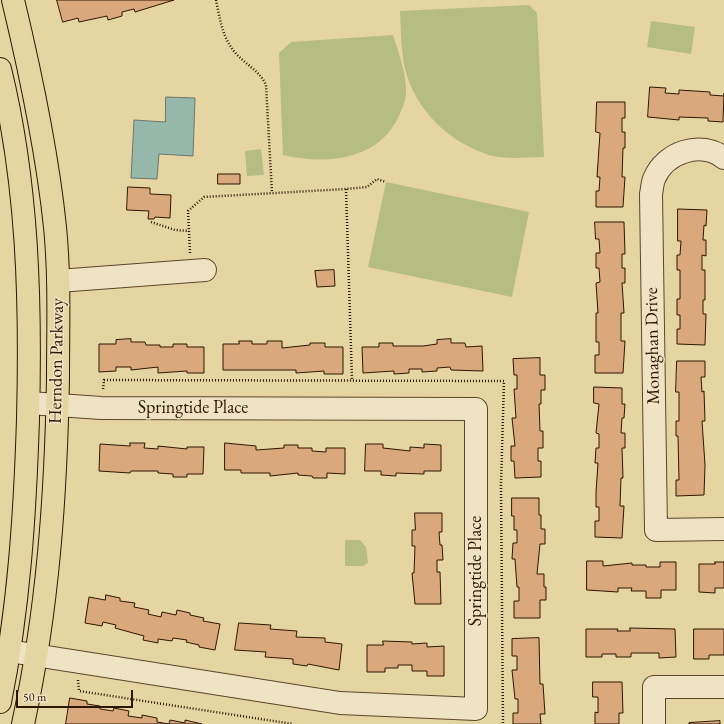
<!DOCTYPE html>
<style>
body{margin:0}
#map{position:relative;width:724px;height:724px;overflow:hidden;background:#e5d5a2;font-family:"EB Garamond",serif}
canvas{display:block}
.scale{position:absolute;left:16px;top:690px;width:117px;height:18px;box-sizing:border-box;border:2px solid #2e1603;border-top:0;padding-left:5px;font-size:12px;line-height:14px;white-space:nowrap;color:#2e1603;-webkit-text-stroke:3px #eee4c3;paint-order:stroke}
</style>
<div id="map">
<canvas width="724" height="724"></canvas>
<div class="scale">50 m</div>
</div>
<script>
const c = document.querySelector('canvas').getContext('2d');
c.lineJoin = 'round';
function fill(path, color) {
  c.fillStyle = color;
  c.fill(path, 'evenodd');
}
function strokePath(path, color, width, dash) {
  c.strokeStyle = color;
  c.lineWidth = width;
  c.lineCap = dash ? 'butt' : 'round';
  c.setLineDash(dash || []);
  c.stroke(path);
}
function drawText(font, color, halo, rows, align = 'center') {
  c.font = font + ' "EB Garamond",serif';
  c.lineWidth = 3;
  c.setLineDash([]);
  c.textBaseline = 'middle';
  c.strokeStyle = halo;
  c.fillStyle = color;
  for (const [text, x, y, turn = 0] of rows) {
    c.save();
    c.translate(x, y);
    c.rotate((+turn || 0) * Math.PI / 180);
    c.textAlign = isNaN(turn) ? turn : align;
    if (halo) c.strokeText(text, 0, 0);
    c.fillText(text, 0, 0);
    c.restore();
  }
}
fill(new Path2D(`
 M529,5L537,13L544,157C526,157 507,160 489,155C449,142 416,111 405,69C401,51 401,30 400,11Z
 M651,21L695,27L691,54L647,47Z
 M393,35C399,54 407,75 406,95C405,103 401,111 398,118C377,161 324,165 283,155L279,53L291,42Z
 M261,149L264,175L247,176L245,151Z
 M386,182L529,212L512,297L368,267Z
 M345,540H360L366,547L368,563L363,566H345Z`), '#b6bd84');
const water = new Path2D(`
 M166,97L195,98L193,156L159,154L157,179L131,178L134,120L165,122Z`);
fill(water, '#96b8ab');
strokePath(water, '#6c7768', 1);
const building = new Path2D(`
 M57,0H174L135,12L134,9L122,12V16L108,20L107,16L79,22L78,18L63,22Z
 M650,87L666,88L665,93L679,94V90L710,92V95L724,96V93L723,122L708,121V118L679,117V120L648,117Z
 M597,102H625V118H622V132H625V148H623L622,177H625L623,207H596V191H599L600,177H597L600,133L596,132Z
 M218,174H240V184H218Z
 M128,187L150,188V194L171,195L170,218L155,217L154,219H148L149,211L127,210Z
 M678,209L707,210L706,226L704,225L703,240H706V256L702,255V270H705V300H703V314H706L705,345L677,344V329H680V315H677V299H680V270H677V255H680L681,241H678Z
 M595,222H624L625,254H622V268H625V283H622L624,313H621V341H625L623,373H595V355H599V342H596V313H598L596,283L600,282L599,268H596V253H600L599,239H596Z
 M334,270L335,286L317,287L315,271Z
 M131,339V342H145L146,345H160V347H173V344H187V347H204V373H187V371L158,373V367L131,370V367H116V371L99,372V344H116V340Z
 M451,339V343H465L466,347L482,346L483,371L451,370L450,367L437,368V371L422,372V369H409V373L394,374V371L363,373L362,347H379V343H393V346H423L437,344V340Z
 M239,341H252V344H267V341H282V348L310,345V343H325V347H343V374H324V371L296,373V370H223V344H239Z
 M540,358V375H545V390H541V404H539L540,431H543V448H538V461H541V477L515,478L514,461H511V446H515L512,418H516L514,389H517V375H514L513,359Z
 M677,361H705V377H701L702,392L704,391L705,421H702L705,465L704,495L676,496V480H679L678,436H676V421H679V392H676Z
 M594,387L622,388V404H625L624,418H622L621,433H625V448H622L623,478H621L620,506H624L622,538L595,537V521H599V507H596V492L598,463H595L596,448H599V434L596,433L599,404L594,403Z
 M130,443H145L144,448L158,449V446L187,449V447H204L203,474H187V477H173V474L158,473V471H131L130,473L99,471L100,444L130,446Z
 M225,443L256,446V450L284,448V445H298V448H312V451L326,452V448H345V474L327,473V478H313L312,476L298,475V473L270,476V473H241V470H225Z
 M366,444H383V448L410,451V447L424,448V444L441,445V471H424V474L396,473V476L381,475V471H365Z
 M512,498H539V515H541V529H545V544H540L537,574H544V587H546V600H540V618H514V601H519V587H517L515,559H512L513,543H517V530H514V516H512Z
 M415,513H442V532H439L440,545H442L443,560H437V572H440L441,604H415L412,573H414L415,546H412V530H415Z
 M587,561H603V566L632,563V565H646V567H660V562H676V590H661V598H646V591H631L632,588H618V592L587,590Z
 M715,562H724V588H715V593L699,592V564H715Z
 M106,595L120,598V601L135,603L134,607L149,610L148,614L161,617L162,612L176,615L177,610L190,613V615L204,618L203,621L220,624L215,650L199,647V645L186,642L187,640L173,638L172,641L158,639V643L143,640L144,636L115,628L116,625L103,622L102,626L85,623L89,597L105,600Z
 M239,623L271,625L270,629L297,631L296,637L325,638V642L342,644L339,670L308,664L307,666L293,664V659L265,657L266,652L235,650Z
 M630,628L675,629L676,657L659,658V653H631V657H616V654H602V657H586V629H618L617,631H630Z
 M694,629H724V655H709V659H694Z
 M539,638L540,684H543L545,714H540L541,724H513V713H518V699H515L512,670H517V656H512V639Z
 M383,641L412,642V644L427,643V647L444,646V676H427V671H412V665H398V668H385V672H367V645H383Z
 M593,682H622L623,713H619V724H595V712L598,713V697H593Z
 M70,698L87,701V704L100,706V709L113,711L114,708L129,711L128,716L142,718V715L157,718V722L169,724L170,720L185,723V720L202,724H66Z
 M720,721V724H689V723Z`);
fill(building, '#daa87d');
strokePath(building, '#2e1603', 1);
const minor = new Path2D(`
 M724,158C701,140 665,152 654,179C652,184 652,190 651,194L656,530L724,529
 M58,281L205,270
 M9,651L340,703L476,709V409L101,408L29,403
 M654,724V687H724`);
const major = new Path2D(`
 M13,0C31,75 47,150 55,227C60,277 58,328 58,378C56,494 48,610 23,724
 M0,69C28,184 31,301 28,419C25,514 19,608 0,702`);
strokePath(minor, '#5c462b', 24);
strokePath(major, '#2e1603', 24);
strokePath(new Path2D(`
 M216,0C219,15 222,34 231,47C240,62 259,69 266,85L272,193
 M346,189L352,380
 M151,222L175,230L189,231
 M190,253L188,211L204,197L346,189L367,187L377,179L386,182
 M103,389L104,380L504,381L501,485L503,724
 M78,680L79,691L293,724`), '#2e1603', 2.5, [1, 2]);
strokePath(minor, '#eee4c3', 22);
strokePath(major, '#e5d5a2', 22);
drawText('18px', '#2e1603', '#eee4c3', [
 ["Monaghan Drive",653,346,-91],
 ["Herndon Parkway",57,361,-89],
 ["Springtide Place",193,408],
 ["Springtide Place",476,571,-90]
]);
</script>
